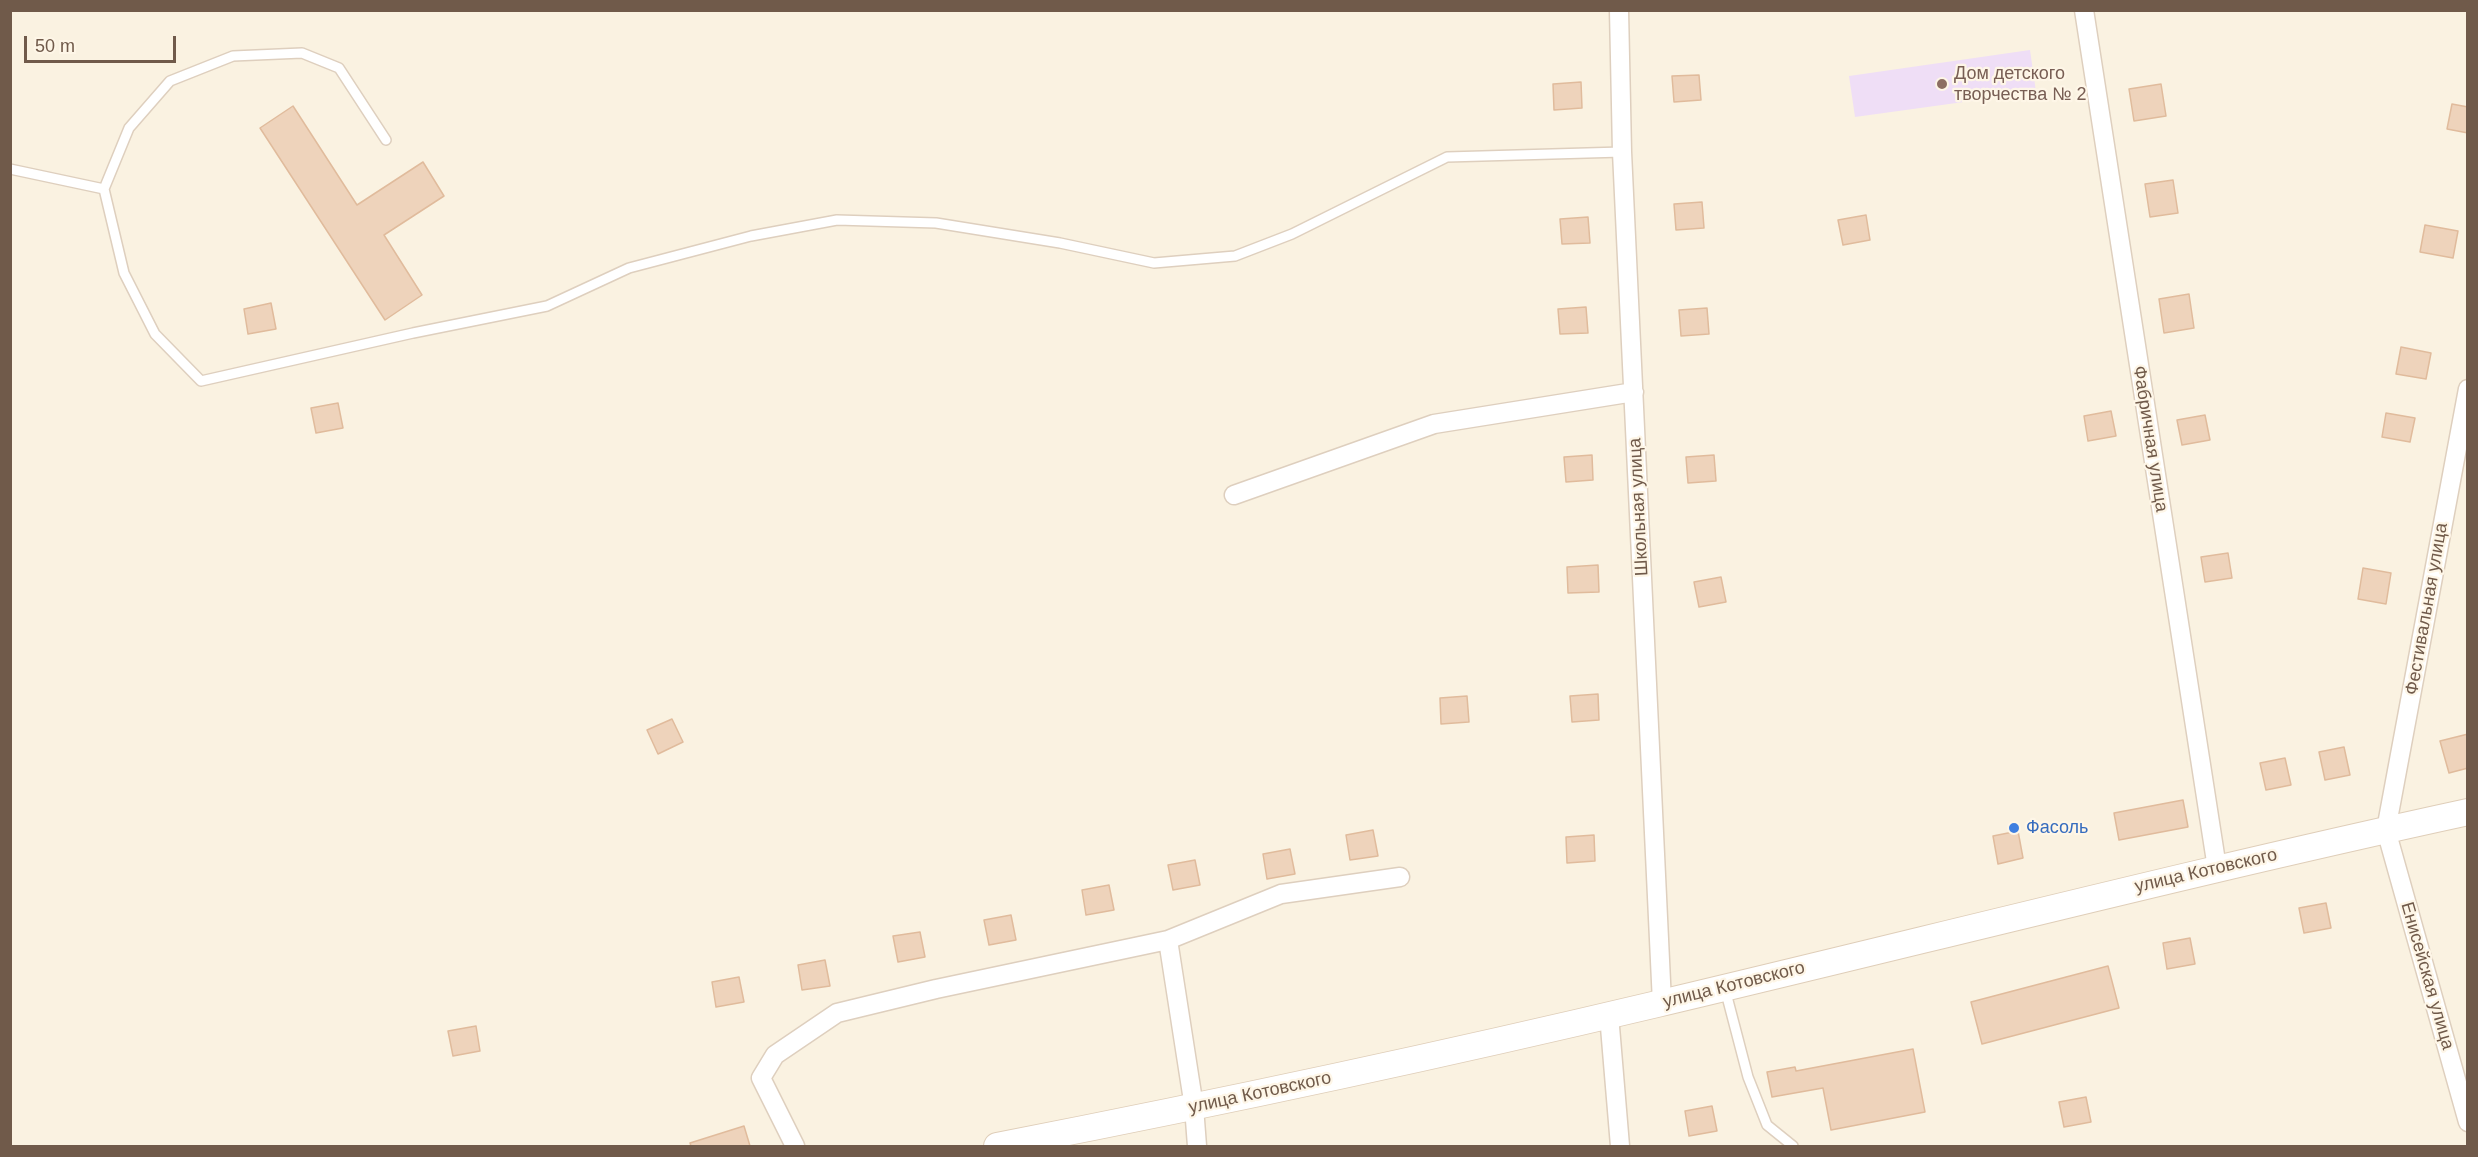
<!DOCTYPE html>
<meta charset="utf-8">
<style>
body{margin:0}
#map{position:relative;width:2478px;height:1157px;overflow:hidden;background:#faf2e1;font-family:Arial,sans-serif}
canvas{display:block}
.frame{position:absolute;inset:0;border:12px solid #705a4a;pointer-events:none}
.scale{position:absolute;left:24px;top:36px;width:152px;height:27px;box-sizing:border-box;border:3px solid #705a4a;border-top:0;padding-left:8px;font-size:18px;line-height:21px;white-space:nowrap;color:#705a4a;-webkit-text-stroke:4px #fef6e7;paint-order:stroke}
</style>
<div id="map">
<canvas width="2478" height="1157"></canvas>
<div class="frame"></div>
<div class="scale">50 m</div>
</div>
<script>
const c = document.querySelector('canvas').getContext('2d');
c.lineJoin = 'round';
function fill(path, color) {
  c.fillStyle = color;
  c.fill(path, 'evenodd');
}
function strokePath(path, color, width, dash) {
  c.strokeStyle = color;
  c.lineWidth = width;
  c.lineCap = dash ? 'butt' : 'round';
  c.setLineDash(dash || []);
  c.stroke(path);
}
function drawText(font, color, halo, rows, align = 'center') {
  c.font = font + ' Arial,sans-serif';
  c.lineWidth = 4.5;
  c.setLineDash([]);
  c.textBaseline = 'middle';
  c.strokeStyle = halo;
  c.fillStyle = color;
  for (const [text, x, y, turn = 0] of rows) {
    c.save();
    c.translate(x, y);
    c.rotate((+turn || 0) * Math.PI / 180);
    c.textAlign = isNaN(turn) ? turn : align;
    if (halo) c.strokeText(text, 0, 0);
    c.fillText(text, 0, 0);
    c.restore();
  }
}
fill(new Path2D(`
 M2030,50L2036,92L1855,117L1849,76Z`), '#efdef6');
const building = new Path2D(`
 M1699,75L1701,100L1674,102L1672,76Z
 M1581,82L1582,108L1554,110L1553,84Z
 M2161,84L2166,116L2134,121L2129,89Z
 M2452,104L2468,107V133L2447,129Z
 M293,106L357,205L423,162L444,196L384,235L422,295L385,320L260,128Z
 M2173,180L2178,213L2150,217L2145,184Z
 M1702,202L1704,228L1676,230L1674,204Z
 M1866,215L1870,240L1843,245L1838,220Z
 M1588,217L1590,243L1562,244L1560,219Z
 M2425,225L2458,231L2453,258L2420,252Z
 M2189,294L2194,328L2164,333L2159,299Z
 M271,303L276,329L248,334L244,309Z
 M1586,307L1588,333L1560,334L1558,309Z
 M1707,308L1709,334L1681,336L1679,310Z
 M2401,347L2431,353L2426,379L2396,374Z
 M338,403L343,428L316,433L311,408Z
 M2111,411L2116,436L2088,441L2084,416Z
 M2386,413L2415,418L2410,442L2382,437Z
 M2205,415L2210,440L2182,445L2177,420Z
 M1592,455L1593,480L1566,482L1564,457Z
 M1714,455L1716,481L1688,483L1686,457Z
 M2228,553L2232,578L2205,582L2201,557Z
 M1598,565L1599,592L1568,593L1567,567Z
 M2363,568L2391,573L2386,604L2358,599Z
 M1721,577L1726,602L1699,607L1694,582Z
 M1598,694L1599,720L1572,722L1570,696Z
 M1467,696L1469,722L1441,724L1440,698Z
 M672,719L683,742L658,754L647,730Z
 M2468,734V768L2449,773L2440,741Z
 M2344,747L2350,775L2325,780L2319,752Z
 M2285,758L2291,785L2266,790L2260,763Z
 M2183,800L2188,827L2119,840L2114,813Z
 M1373,830L1378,856L1350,860L1346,835Z
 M2018,831L2023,858L1998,864L1993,836Z
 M1594,835L1595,861L1567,863L1566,837Z
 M1290,849L1295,874L1267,879L1263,854Z
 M1195,860L1200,885L1173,890L1168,865Z
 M1109,885L1114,910L1086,915L1082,890Z
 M2326,903L2331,928L2304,933L2299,908Z
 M1011,915L1016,940L989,945L984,920Z
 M920,932L925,957L898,962L893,936Z
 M2190,938L2195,964L2167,969L2163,943Z
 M825,960L830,986L802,990L798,965Z
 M2108,966L2119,1008L1982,1044L1971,1002Z
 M739,977L744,1002L716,1007L712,982Z
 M476,1026L480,1051L453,1056L448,1031Z
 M1913,1049L1925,1112L1831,1130L1823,1088L1772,1097L1767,1072L1795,1067L1796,1071Z
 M2086,1097L2091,1122L2064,1127L2059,1102Z
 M1712,1106L1717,1131L1689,1136L1685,1111Z
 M744,1126L750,1146H691L690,1143Z`);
fill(building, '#eed3bb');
strokePath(building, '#e0bb9c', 1.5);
const service = new Path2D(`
 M10,169L104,189L124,273L155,334L201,381L413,333L547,306L629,268L751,236L837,220L936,223L1060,243L1154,263L1235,256L1292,234L1447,157L1622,152
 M104,189L129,128L170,81L233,56L302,53L339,68L386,140
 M1725,989L1748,1077L1767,1125L1793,1146`);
const minor = new Path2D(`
 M1619,10L1622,152L1662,1003
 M2084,10L2217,868
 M2468,389L2386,830L2468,1122
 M1234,495L1434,424L1634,392
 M1168,940L1194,1107L1197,1146
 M1609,1015L1620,1146
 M795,1146L761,1078L775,1055L837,1013L936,989L1168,940L1281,894L1400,877`);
const secondary = new Path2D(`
 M997,1146C1218,1103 1438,1056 1657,1004C1927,940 2196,871 2468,812`);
strokePath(service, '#decfbe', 12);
strokePath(minor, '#decfbe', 21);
strokePath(secondary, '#dfceb9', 28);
strokePath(service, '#fff', 9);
strokePath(minor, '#fff', 18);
strokePath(secondary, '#fff', 26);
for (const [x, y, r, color] of [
 [1942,84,6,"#8d6e63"],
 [2014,828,6,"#3f7fe0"]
]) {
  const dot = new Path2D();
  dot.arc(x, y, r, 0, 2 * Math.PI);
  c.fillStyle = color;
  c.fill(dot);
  strokePath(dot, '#fef6e7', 2);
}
drawText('18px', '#785e54', '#fef6e7', [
 ["Дом детского",1954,74],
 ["творчества № 2",1954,95]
], 'left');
drawText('18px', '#705a4a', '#fef6e7', [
 ["Фабричная улица",2150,439,81],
 ["Школьная улица",1639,507,-93],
 ["Фестивальная улица",2427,609,-80],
 ["улица Котовского",2206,871,-13],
 ["Енисейская улица",2427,976,74],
 ["улица Котовского",1734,985,-14],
 ["улица Котовского",1260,1093,-12]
]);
drawText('18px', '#366cbe', '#fef6e7', [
 ["Фасоль",2026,828]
], 'left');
</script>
